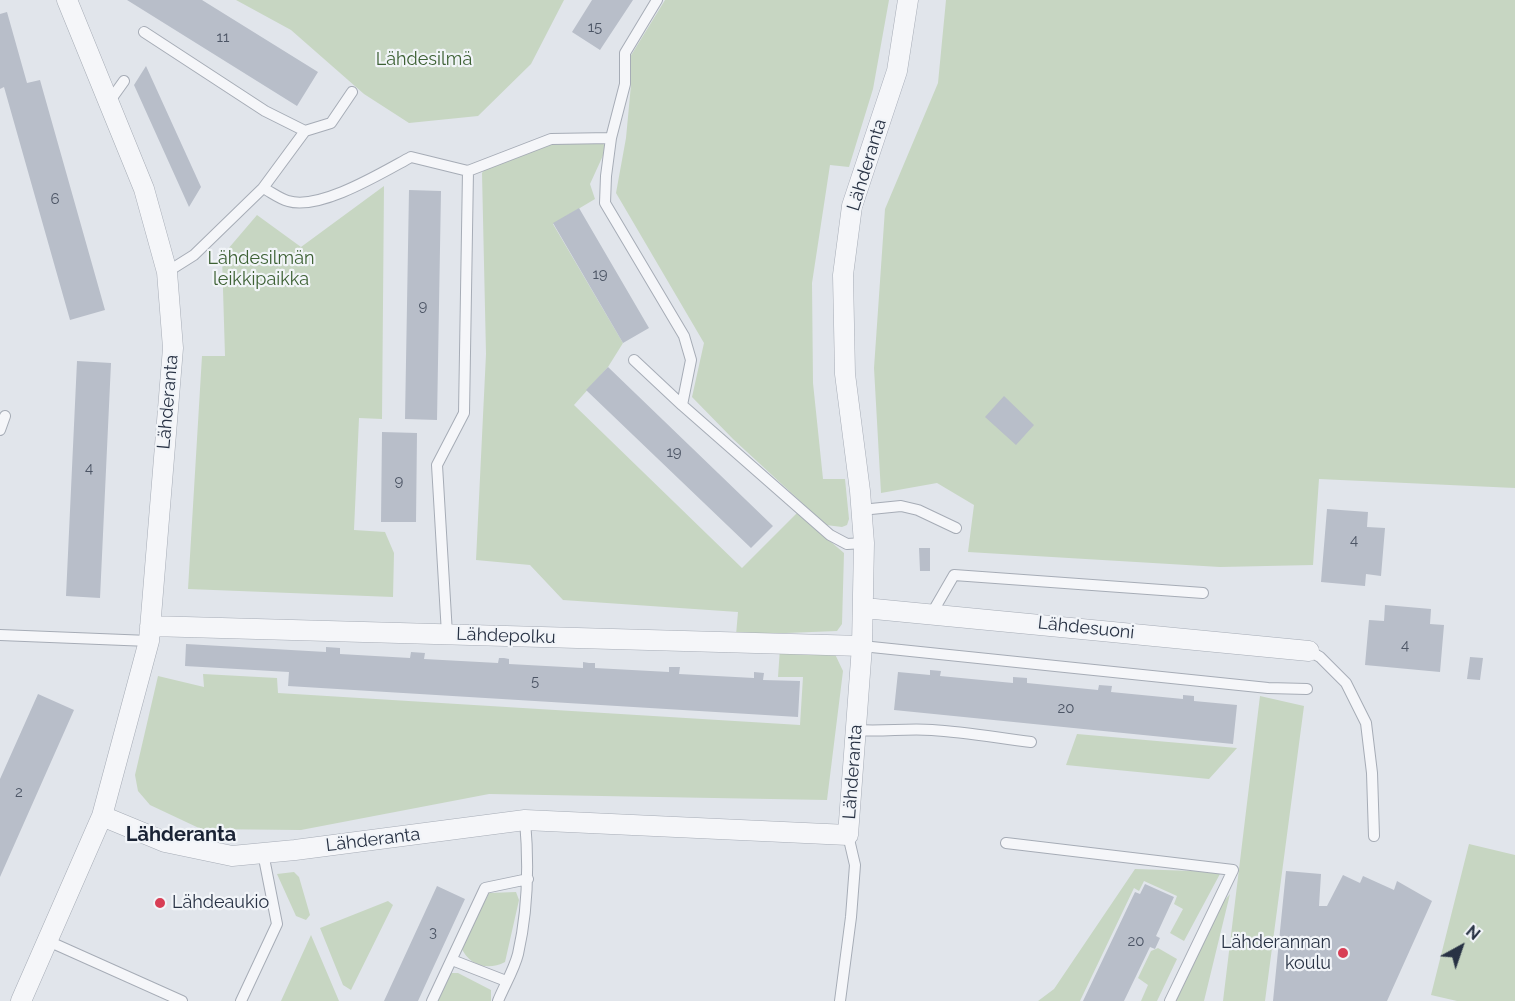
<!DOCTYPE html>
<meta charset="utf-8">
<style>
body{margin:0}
#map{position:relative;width:1515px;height:1001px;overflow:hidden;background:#e1e5eb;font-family:Raleway,sans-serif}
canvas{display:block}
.north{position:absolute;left:1431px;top:917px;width:60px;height:60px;-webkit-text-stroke:4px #f1f4f8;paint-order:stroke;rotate:40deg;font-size:16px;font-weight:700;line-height:24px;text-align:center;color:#283244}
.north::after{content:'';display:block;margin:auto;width:21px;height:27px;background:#283244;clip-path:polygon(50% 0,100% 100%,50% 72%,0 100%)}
</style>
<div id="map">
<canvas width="1515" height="1001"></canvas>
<div class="north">N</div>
</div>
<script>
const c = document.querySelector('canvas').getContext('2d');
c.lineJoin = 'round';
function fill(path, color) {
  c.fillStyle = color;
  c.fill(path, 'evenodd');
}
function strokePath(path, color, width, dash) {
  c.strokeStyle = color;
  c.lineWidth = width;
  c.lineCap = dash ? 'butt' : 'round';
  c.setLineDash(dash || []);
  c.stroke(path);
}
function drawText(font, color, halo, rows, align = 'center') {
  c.font = font + ' Raleway,sans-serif';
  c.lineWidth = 4.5;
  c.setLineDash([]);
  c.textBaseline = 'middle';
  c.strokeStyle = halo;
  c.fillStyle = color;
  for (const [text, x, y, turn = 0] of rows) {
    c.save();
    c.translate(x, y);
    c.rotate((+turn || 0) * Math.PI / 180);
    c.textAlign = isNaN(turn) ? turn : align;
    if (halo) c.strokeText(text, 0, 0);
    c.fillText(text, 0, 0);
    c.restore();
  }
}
fill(new Path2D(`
 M236,0H564L531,64L478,116L409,123L364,94L291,30Z
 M665,0H889L873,89L849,167L830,165L812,283L813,383L823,479H845L849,519L847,525L842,527L826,525L733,439L692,397L704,343L616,193L626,138L631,85L630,57Z
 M946,0H1515V488L1319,479L1313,565L1220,567L968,552L974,505L937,483L881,493L874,368L885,209L938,83Z
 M602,141L606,149L590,184L595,199L553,224L623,343L608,367L574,405L742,568L797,513L844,553L842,624L837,631L736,635L738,612L563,600L530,565L476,560L486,354L482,173L486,168L551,143Z
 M384,186L382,419L359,418L354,530L385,532L394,553L393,597L188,589L202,356H225L222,256L257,215L301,247Z
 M780,648L834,652L843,671L827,800L489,794L301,830L201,829L150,805L138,791L135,775L158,676L204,687L203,674L277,678L278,693L800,725L803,677H778Z
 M1260,696L1304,706L1265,1001H1223Z
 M1077,734L1237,748L1209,779L1066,765Z
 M1469,844L1515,855V1001H1457L1431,995Z
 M1135,869L1221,872L1184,941L1170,933L1183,909L1174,904L1177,896L1144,881L1139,891L1134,888L1080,1001H1038L1054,989Z
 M294,872L299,877L310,915L306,920L296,916L277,874Z
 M516,892L519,900L505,962C488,971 469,966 461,947L489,893Z
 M1230,894L1204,1001H1174L1222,903Z
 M388,901L393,905L351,990L343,985L320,928Z
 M311,935L339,1001H281Z
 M1158,948L1177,959L1157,1001H1141L1148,985L1138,978L1151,951Z
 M451,973H458L491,990V1001H438Z`), '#c7d6c2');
fill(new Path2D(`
 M127,0H202L318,72L297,106Z
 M592,0H633L600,50L572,32Z
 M7,12L27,83L40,80L105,310L70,320L4,87L0,89V14Z
 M146,66L201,187L189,207L134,85Z
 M409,190L441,191L437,420L405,419Z
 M579,208L649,328L623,343L553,223Z
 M77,361L111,363L100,598L66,596Z
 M608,367L773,526L751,548L586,390Z
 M1004,396L1034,425L1016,445L985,417Z
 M382,432L417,433L416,522H381Z
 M1327,509L1368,512L1367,527L1385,528L1381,576L1366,574L1365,586L1321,582Z
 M919,548H930V571H920Z
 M1385,605L1431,609L1430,624L1444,625L1440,672L1365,665L1369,620L1384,621Z
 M186,644L326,652V647L340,648V654L410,658L411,652L425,653L424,659L498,663L499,658H504L509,659V664L583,668V662L589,663H595V668L669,672V667H680L679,674L754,678V672L764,673L763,680L800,681L798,717L288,686L289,672L185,666Z
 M1470,657L1483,658L1480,680L1467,679Z
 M930,670L941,671L940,676L1013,683V677L1027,678V683L1098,690L1099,685L1112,686L1111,692L1183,699V695L1194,696V701L1237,705L1233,744L894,710L898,672L930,675Z
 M38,694L74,710L0,877V779Z
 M1286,871L1321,874L1319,906H1327L1343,875L1360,883L1363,876L1394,890L1397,881L1432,901L1387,1001H1273Z
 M1145,884L1174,897L1156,936L1160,938L1155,949L1150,947L1124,1001H1083L1135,892L1140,894Z
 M437,886L465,899L434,966L418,1001H384Z`), '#b8bec9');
const service = new Path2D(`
 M144,32L265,111L305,131L263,188L194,255L167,272
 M109,102L124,81
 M305,131L331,123L352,92
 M611,138L606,176L605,203L684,336L691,360L682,405L830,535L847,544L864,543
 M263,188C271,192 280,199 288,201C320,211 383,172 411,157L468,171L551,139L611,138L625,84V53L657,0
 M634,360L682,405
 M0,430L5,416
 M861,510L901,506L918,510L956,528
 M932,613L954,575L1203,593
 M447,634L437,465L464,413L468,171
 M0,635L149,641
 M862,646L1268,688L1307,689
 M1309,651L1320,657L1346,683L1366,723L1372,773L1374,836
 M857,730C882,732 907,728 932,730C965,732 998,738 1031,742
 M1006,843L1233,870L1170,1001
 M48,941L182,1001
 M452,960L506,981
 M241,1001L277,924L263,853
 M432,1001L485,888L528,879
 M498,1001C504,986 514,970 518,954C528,910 529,865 525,820
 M840,1001L851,917L855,865L848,835`);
const minor = new Path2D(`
 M864,608L1309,651
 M150,626L862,646
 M102,816L165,842L232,856L295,850L525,820L848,835L862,646L864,543L860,491L845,374L843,275L852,206L897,71L908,0
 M21,1001L102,816L149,641L173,348L167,272L144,189L67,0`);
strokePath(service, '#a6acb6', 12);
strokePath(minor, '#a6acb6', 21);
strokePath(service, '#f5f6f9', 10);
strokePath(minor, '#f5f6f9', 20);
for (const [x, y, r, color] of [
 [160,903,6,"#d83e55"],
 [1343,953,6,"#d83e55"]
]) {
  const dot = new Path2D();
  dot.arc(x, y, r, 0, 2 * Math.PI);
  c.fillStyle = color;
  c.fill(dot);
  strokePath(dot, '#f1f4f8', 2);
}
drawText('15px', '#4c5565', null, [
 ["15",595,27],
 ["11",223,37],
 ["6",55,199],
 ["19",600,274],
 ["9",423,306],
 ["19",674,452],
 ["4",89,468],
 ["9",399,481],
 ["4",1354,540],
 ["4",1405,645],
 ["5",535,681],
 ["20",1066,708],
 ["2",19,792],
 ["3",433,932],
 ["20",1136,941]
]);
drawText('18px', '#3d6134', '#f1f4f8', [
 ["Lähdesilmä",424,60],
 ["Lähdesilmän",261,259],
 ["leikkipaikka",261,280]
]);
drawText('18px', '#283244', '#f1f4f8', [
 ["Lähderanta",867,165,-73],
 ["Lähderanta",168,402,-85],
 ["Lähdesuoni",1086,628,6],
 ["Lähdepolku",506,636,2],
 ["Lähderanta",853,772,-86],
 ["Lähderanta",373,840,-7]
]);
drawText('18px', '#283244', '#f1f4f8', [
 ["Lähdeaukio",172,903],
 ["Lähderannan",1331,943,"right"],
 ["koulu",1331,964,"right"]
], 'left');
drawText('bold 20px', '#1a2335', '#f1f4f8', [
 ["Lähderanta",181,835]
]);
</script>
